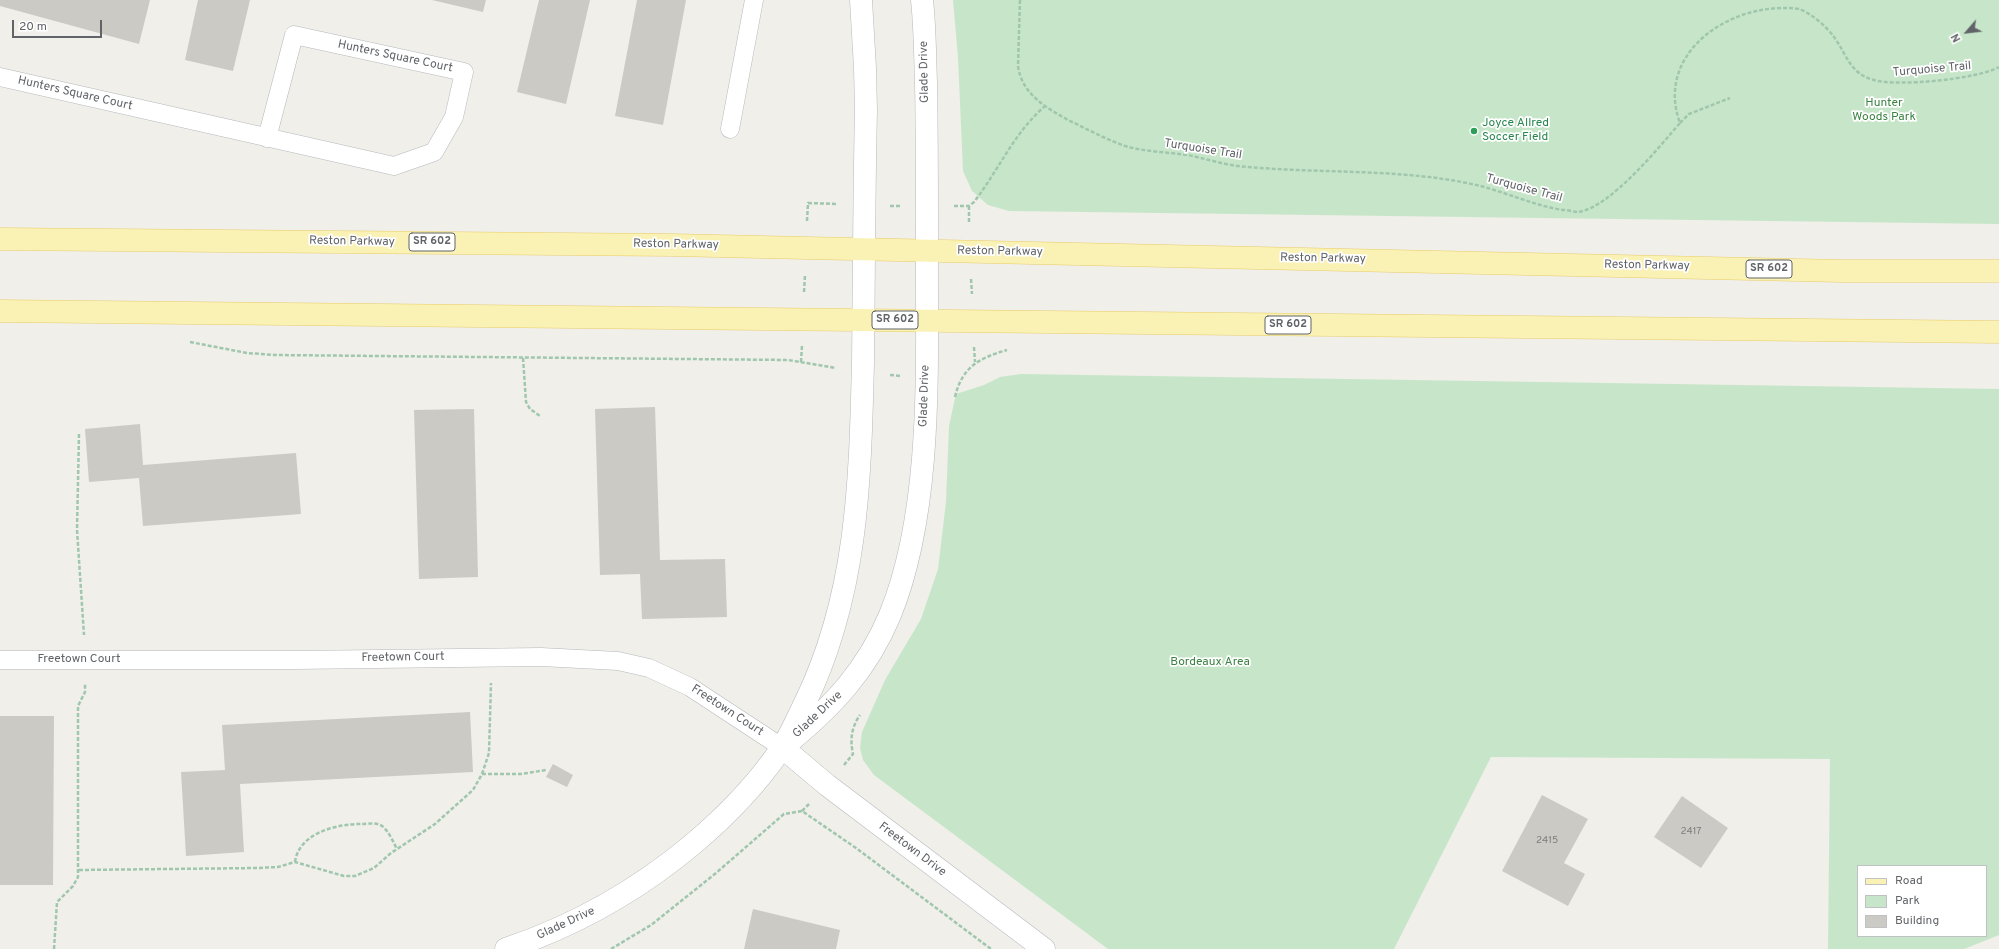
<!DOCTYPE html>
<style>
body{margin:0}
#map{position:relative;width:1999px;height:949px;overflow:hidden;background:#f0efe9;font-family:Overpass,sans-serif}
canvas{display:block}
.legend{position:absolute;left:1857px;top:865px;width:130px;height:72px;box-sizing:border-box;background:#fff;border:1px solid #bfc1c2;margin:0;padding:5px 7px;list-style:none;font-size:12px;color:#606367}
.legend li{display:flex;align-items:center;gap:8px;height:20px}
.legend b{width:20px;border:1px solid #bfc1c2}
.north{position:absolute;left:1947px;top:12px;width:40px;height:40px;-webkit-text-stroke:3px #fff;paint-order:stroke;rotate:242deg;font-size:11px;font-weight:700;line-height:16px;text-align:center;color:#606367}
.north::after{content:'';display:block;margin:auto;width:14px;height:18px;background:#606367;clip-path:polygon(50% 0,100% 100%,50% 72%,0 100%)}
.scale{position:absolute;left:12px;top:20px;width:90px;height:18px;box-sizing:border-box;border:2px solid #606367;border-top:0;padding-left:5px;font-size:12px;line-height:14px;white-space:nowrap;color:#606367;-webkit-text-stroke:3px #fff;paint-order:stroke}
</style>
<div id="map">
<canvas width="1999" height="949"></canvas>
<ul class="legend">
<li><b style="height:5px;background:#faf2b4"></b>Road</li>
<li><b style="height:11px;background:#c7e6c9"></b>Park</li>
<li><b style="height:11px;background:#cccac5"></b>Building</li>
</ul>
<div class="north">N</div>
<div class="scale">20 m</div>
</div>
<script>
const c = document.querySelector('canvas').getContext('2d');
c.lineJoin = 'round';
function fill(path, color) {
  c.fillStyle = color;
  c.fill(path, 'evenodd');
}
function strokePath(path, color, width, dash) {
  c.strokeStyle = color;
  c.lineWidth = width;
  c.lineCap = dash ? 'butt' : 'round';
  c.setLineDash(dash || []);
  c.stroke(path);
}
function drawText(font, color, halo, rows, align = 'center') {
  c.font = font + ' Overpass,sans-serif';
  c.lineWidth = 3.5;
  c.setLineDash([]);
  c.textBaseline = 'middle';
  c.strokeStyle = halo;
  c.fillStyle = color;
  for (const [text, x, y, turn = 0] of rows) {
    c.save();
    c.translate(x, y);
    c.rotate((+turn || 0) * Math.PI / 180);
    c.textAlign = isNaN(turn) ? turn : align;
    if (halo) c.strokeText(text, 0, 0);
    c.fillText(text, 0, 0);
    c.restore();
  }
}
fill(new Path2D(`
 M953,0H1999V224L1009,211L988,205L972,191L963,171L958,57Z
 M1021,374L1999,389V935L1964,949H1828L1830,759L1491,757L1394,949H1108L874,775L863,760L860,748L862,732L885,680L921,619L938,569L946,502L949,426L956,394L984,385L1000,377ZM1858,866H1986V936H1858Z`), '#c7e6c9');
fill(new Path2D(`
 M0,0H150L139,44L0,6Z
 M198,0H250L233,71L185,60Z
 M432,0H486L483,12Z
 M539,0H590L566,104L517,92Z
 M637,0H686L663,125L615,116Z
 M655,407L660,560L725,559L727,617L642,619L640,574L600,575L595,409Z
 M474,409L478,577L419,579L414,410Z
 M140,424L143,465L296,453L301,514L143,526L139,478L89,482L85,429Z
 M470,712L473,772L240,784L244,852L186,856L181,772L225,770L222,725Z
 M0,716H54L53,885H0Z
 M553,764L573,775L567,787L546,777Z
 M1542,795L1588,819L1564,863L1585,874L1568,906L1502,871Z
 M1682,796L1728,828L1701,868L1654,837Z
 M753,909L840,930L836,949H744Z`), '#cccac5');
const service = new Path2D(`
 M0,77L394,166L434,152L454,117L464,72L294,35L267,138
 M730,129L754,0
 M0,660H295L541,657L618,661L649,668L690,687L783,748`);
const minor = new Path2D(`
 M783,748L827,785L1044,949`);
const tertiary = new Path2D(`
 M788,743C833,706 867,670 890,615C935,505 926,354 927,237C927,185 927,134 926,83C925,55 925,27 922,0
 M506,949C574,926 637,891 693,844C725,817 757,784 781,749C790,736 797,719 804,705C858,595 860,482 863,362C864,279 864,195 866,111L865,68L861,0`);
const primary = new Path2D(`
 M0,239L672,245L1842,271H1999
 M0,311L1999,332`);
strokePath(service, '#b5b8bc', 19);
strokePath(minor, '#b5b8bc', 23);
strokePath(tertiary, '#b5b8bc', 23);
strokePath(primary, '#e9cc69', 23);
strokePath(new Path2D(`
 M1020,0L1018,66C1022,94 1045,107 1068,120C1087,129 1105,139 1125,146C1146,152 1167,152 1187,155C1204,158 1221,164 1238,166C1314,174 1392,168 1467,183C1500,189 1530,205 1563,210C1568,210 1574,212 1578,212C1610,208 1659,147 1680,123C1654,53 1731,0 1799,9C1811,13 1827,27 1834,37C1847,55 1850,74 1874,80C1897,87 1978,79 1999,67
 M1680,123L1689,114L1730,98
 M890,206H901
 M954,206H969L974,202C998,171 1014,133 1044,107
 M969,206V224
 M807,221L808,203L837,204
 M971,279L972,294
 M804,292L805,275
 M190,342L247,353L275,355L788,360L836,368
 M974,347L975,362
 M523,358L526,402L530,409L540,416
 M801,362L802,345
 M890,375L901,376
 M955,397C962,367 979,358 1007,350
 M79,434L77,530L84,635
 M844,765L853,754C850,740 851,728 860,715
 M482,774H521L546,770
 M802,811L809,804
 M295,862C299,833 336,824 361,824C368,824 376,822 382,826C389,831 393,842 397,849
 M79,870L257,868L278,867L295,862L344,876H355L374,868L391,853L435,824L473,790L482,774L489,753L491,683
 M54,949L57,902L73,886L78,877V706L85,692V684
 M611,949L651,925L716,873L784,814L802,811L856,848L991,949`), '#a0c7ae', 2.5, [4, 2]);
strokePath(service, '#fff', 18);
strokePath(minor, '#fff', 22);
strokePath(tertiary, '#fff', 22);
strokePath(primary, '#faf2b4', 22);
for (const [x, y, r, color] of [
 [1474,131,4,"#2e9e5b"]
]) {
  const dot = new Path2D();
  dot.arc(x, y, r, 0, 2 * Math.PI);
  c.fillStyle = color;
  c.fill(dot);
  strokePath(dot, '#fff', 1.5);
}
drawText('10px', '#7b7d7e', null, [
 ["2417",1691,832],
 ["2415",1547,841]
]);
for (const [x, y, w] of [
 [432,242,46],
 [1769,269,46],
 [895,320,46],
 [1288,325,46]
]) {
  const box = new Path2D();
  box.roundRect(x - w / 2, y - 9, w, 18, 3);
  c.fillStyle = '#fff';
  c.fill(box);
  strokePath(box, '#606367', 1);
}
drawText('bold 11px', '#606367', null, [
 ["SR 602",432,242],
 ["SR 602",1769,269],
 ["SR 602",895,320],
 ["SR 602",1288,325]
]);
drawText('12px', '#606367', '#fff', [
 ["Hunters Square Court",395,57,12],
 ["Turquoise Trail",1932,70,-5],
 ["Glade Drive",925,72,-91],
 ["Hunters Square Court",75,94,13],
 ["Turquoise Trail",1203,150,9],
 ["Turquoise Trail",1524,189,15],
 ["Reston Parkway",352,242,1],
 ["Reston Parkway",676,245,1],
 ["Reston Parkway",1000,252,1],
 ["Reston Parkway",1323,259,1],
 ["Reston Parkway",1647,266,1],
 ["Glade Drive",925,396,-88],
 ["Freetown Court",403,658,-1],
 ["Freetown Court",79,660],
 ["Freetown Court",727,711,33],
 ["Glade Drive",818,715,-43],
 ["Freetown Drive",912,850,37],
 ["Glade Drive",566,924,-25]
]);
drawText('12px', '#3b8342', '#fff', [
 ["Hunter",1884,104],
 ["Woods Park",1884,118],
 ["Bordeaux Area",1210,663]
]);
drawText('12px', '#27864d', '#fff', [
 ["Joyce Allred",1482,124],
 ["Soccer Field",1482,138]
], 'left');
</script>
